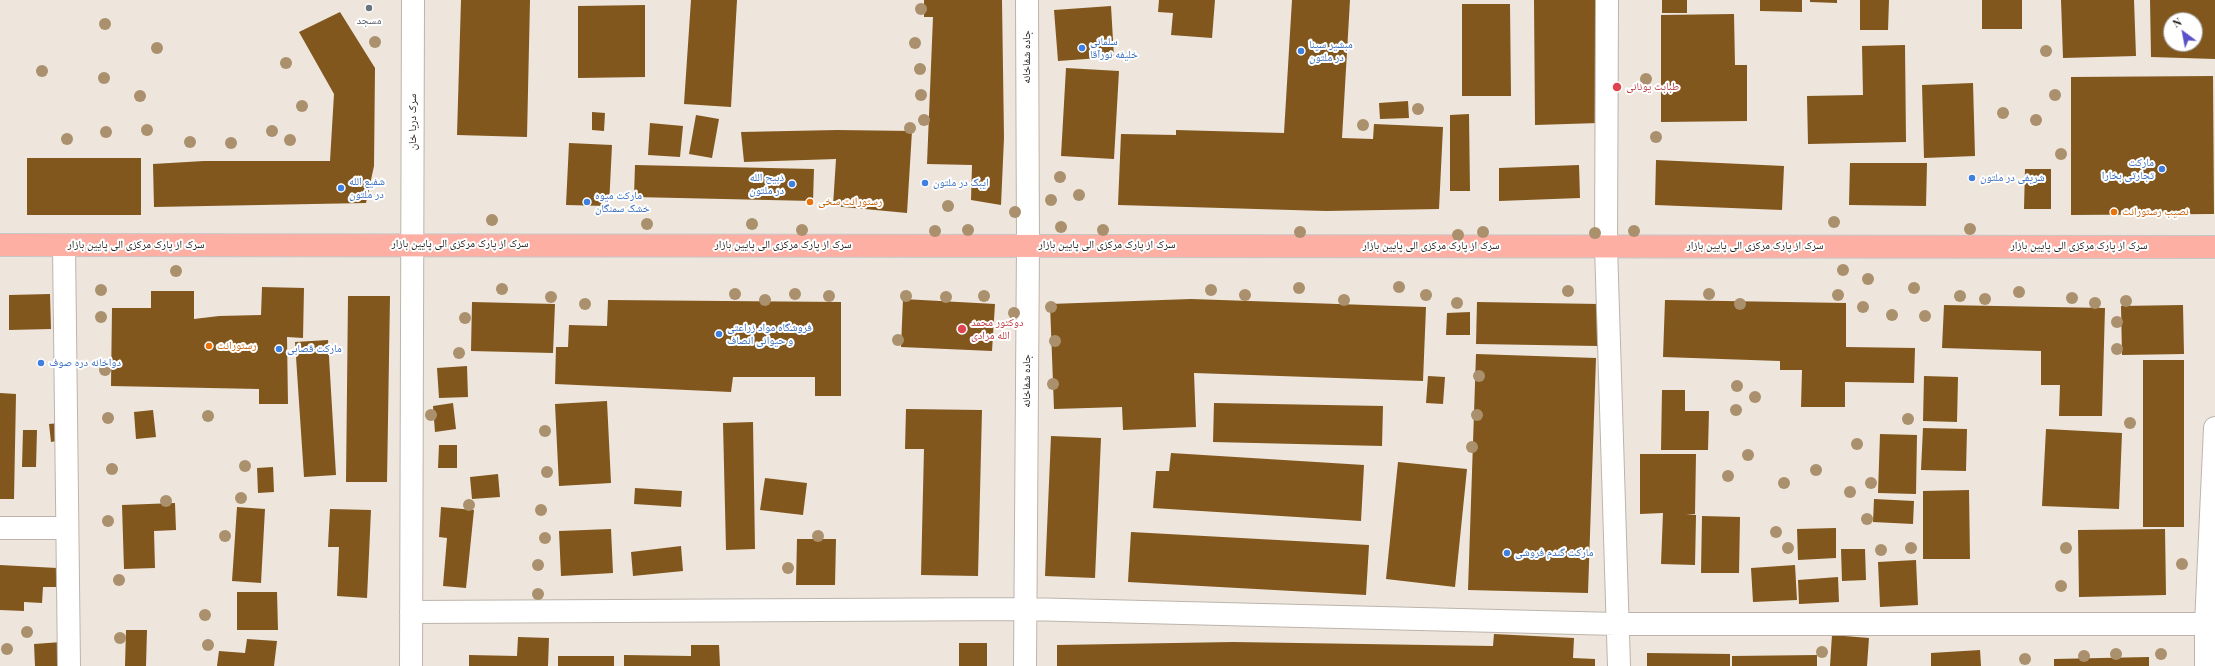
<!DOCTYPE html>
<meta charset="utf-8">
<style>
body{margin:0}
#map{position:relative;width:2215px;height:666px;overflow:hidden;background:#eee5dc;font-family:"Playfair Display",serif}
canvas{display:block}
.north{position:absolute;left:2163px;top:12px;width:40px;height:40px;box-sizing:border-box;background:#fff;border:1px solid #a3a2a1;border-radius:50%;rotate:328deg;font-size:11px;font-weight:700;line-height:16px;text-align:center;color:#1a1714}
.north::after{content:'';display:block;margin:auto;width:14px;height:18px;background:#5a50c8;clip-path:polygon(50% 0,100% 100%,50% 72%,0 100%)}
</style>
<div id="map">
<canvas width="2215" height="666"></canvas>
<div class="north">N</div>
</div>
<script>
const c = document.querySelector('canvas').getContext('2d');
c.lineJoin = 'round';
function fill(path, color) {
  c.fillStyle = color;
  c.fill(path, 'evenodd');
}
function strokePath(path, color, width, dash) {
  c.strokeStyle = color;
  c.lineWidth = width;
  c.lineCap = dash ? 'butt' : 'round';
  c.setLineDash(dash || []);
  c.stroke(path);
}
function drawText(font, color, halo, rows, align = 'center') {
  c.font = font + ' "Playfair Display","Noto Naskh Arabic",serif';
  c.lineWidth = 4;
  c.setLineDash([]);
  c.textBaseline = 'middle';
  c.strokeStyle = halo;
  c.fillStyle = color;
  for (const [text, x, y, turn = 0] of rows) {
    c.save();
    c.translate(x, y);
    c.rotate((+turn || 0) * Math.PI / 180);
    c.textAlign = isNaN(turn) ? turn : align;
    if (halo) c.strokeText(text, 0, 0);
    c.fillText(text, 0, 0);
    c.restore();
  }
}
fill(new Path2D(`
 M461,0H530L527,137L457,135Z
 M691,0H737L731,107L684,104Z
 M924,0H1002L1004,138L1001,205L971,200L972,165L927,164L933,17H924Z
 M1159,0H1215L1212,38L1171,35L1173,13L1158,12Z
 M1292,0H1350L1342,138L1373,139L1374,124L1443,127L1439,209L1326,211L1118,205L1121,134L1176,135V130L1284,133Z
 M1534,0H1602L1599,123L1535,125Z
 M1662,0H1687V13H1662Z
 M1760,0H1802V12L1760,11Z
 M1810,0H1837V3L1810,2Z
 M1860,0H1889L1888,30H1860Z
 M1982,0H2022V29H1982Z
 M2061,0H2134L2136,56L2063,58Z
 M2150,0H2215V59L2151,57ZM2171,20H2195V44H2171Z
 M1462,4H1510L1511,96H1462Z
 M645,5V77L578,78V6Z
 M1111,6L1114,57L1058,61L1054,10Z
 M340,12L375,68L374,166L366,203L154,207L153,164L204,161H330L334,94L299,32Z
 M1734,14L1735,65H1747V121L1661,122V15Z
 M1905,45L1906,142L1808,144L1807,96L1863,95L1862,46Z
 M1066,68L1119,71L1114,159L1061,156Z
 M2213,76L2214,214L2071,215V77Z
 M1973,83L1975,156L1924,158L1922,85Z
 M1408,101L1409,118L1380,119L1379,103Z
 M592,112L605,113L604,131L592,130Z
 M1469,114L1470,191H1450V115Z
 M696,115L719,119L712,158L689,154Z
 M650,123L683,126L680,157L648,155Z
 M837,130L912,131L907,213L833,206L836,159L744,162L741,132Z
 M569,143L612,145L609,206L566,205Z
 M27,158H141V215H27Z
 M1656,160L1784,166L1782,210L1655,205Z
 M1850,163H1927L1926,206L1849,205Z
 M635,165L814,169L813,201L634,197Z
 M1579,165L1580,198L1499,201V168Z
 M2025,169H2051V209H2024Z
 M262,287L304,288L303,338L287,337L288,404H259V389L111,386L112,308H151V291H194V319L219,316L261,315Z
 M50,294L51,329L9,330V295Z
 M348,296H390L387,482H346Z
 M903,299L995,304L992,351L901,347Z
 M1191,299L1426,307L1423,381L1194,373L1196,427L1123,430L1122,407L1054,409L1050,304Z
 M608,300L841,302V396H815V377H733L731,392L555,384L556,347H568L569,325L607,326Z
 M1665,300L1846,303V347L1915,348L1914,383L1845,382V407H1801L1802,370H1780V361L1663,357Z
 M472,302L555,304L553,353L471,351Z
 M1477,302L1599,304L1598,346L1476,344Z
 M1944,305L2105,308L2102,416H2059L2060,385H2041V351L1942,348Z
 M2183,305L2184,354L2122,355L2121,306Z
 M1470,312V335H1446L1447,313Z
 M328,340L336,475L304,477L295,342Z
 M1476,354L1596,358L1588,593L1468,590Z
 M2143,360H2184V527H2143Z
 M467,366L468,397L439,398L437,368Z
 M1428,376L1445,377L1443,404L1426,403Z
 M1924,376L1958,377L1957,422L1923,421Z
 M1662,390H1685V411H1709L1708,450H1661Z
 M0,393L16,394L14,499H0Z
 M607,401L611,483L559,486L555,404Z
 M453,403L456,429L435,432L433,406Z
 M1214,403L1383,406L1382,446L1213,442Z
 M906,409L982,410L978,576L921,575L924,449H905Z
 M153,410L156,437L136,439L134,412Z
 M753,422L755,549L726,550L723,423Z
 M60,423L62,440L51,442L49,424Z
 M1923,428L1967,429L1966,471L1921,470Z
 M2046,429L2122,433L2119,509L2042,506Z
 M23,430H37L36,467H22Z
 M1880,434L1917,435L1916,494L1878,493Z
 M1051,436L1101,438L1095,578L1045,576Z
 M439,445H457V468H438Z
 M1171,453L1364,465L1361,521L1153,508L1156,471H1169Z
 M1640,454H1696L1695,514H1686L1696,515L1695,565L1661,564L1663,513L1640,514Z
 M1398,462L1467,469L1455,587L1386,579Z
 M273,467L274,492L258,493L257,468Z
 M498,474L500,497L472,499L470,477Z
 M765,478L807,483L803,515L760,510Z
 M635,488L682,491L681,507L634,504Z
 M1969,490L1970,559H1923V491Z
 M1874,499L1914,501L1913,524L1873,522Z
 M175,503L176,530L154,531L155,568L124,569L122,505Z
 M237,507L265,509L261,583L232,581Z
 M441,507L474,510L466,588L443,586L447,538L439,537Z
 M330,509L371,510L367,598L337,596L339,547H328Z
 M1702,516L1740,517L1739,573H1701Z
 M1836,528V558L1798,560L1797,529Z
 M611,529L613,573L561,576L559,531Z
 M2165,529L2166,595L2079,597L2078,530Z
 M1131,532L1369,545L1366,595L1128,582Z
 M797,539H836L835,585H796Z
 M681,546L683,571L633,576L631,552Z
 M1841,549H1865L1866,580L1842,581Z
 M1916,560L1918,605L1880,607L1878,562Z
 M0,565L57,568L56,587H43L42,603L24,602V611L0,610Z
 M1795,565L1797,600L1753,602L1751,568Z
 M1838,577L1839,602L1799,604L1798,580Z
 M237,592H277L278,630H237Z
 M126,630H147L146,666H125Z
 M1494,634L1574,638L1573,658L1595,659V666H1057V645L1233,642L1493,646Z
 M1832,635L1869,638L1867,666H1830Z
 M518,637L549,638L548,666H469V655L517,656Z
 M247,639L277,641L274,666H217L219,651L245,653Z
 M62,642L63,666H35L34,644Z
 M959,643H987V666H959Z
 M691,645H719L720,666H624V655L691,656Z
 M1980,650L1981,666H1931V653Z
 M1647,653L1730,654V666H1647Z
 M1817,655V666H1732V656Z
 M558,656H614V666H558Z
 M2149,657V666H2054V659Z`), '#81571d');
const minor = new Path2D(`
 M1607,0L1606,246L1619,666
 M64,245L69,666
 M0,528H67
 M411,612L1025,609L1617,624H2206
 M411,666L413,0
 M1025,666L1028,245L1027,0
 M2206,666V624L2215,428`);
const major = new Path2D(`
 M0,245L2215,247`);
strokePath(minor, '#bcb4ab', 24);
strokePath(major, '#c8c7c7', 24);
strokePath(minor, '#fff', 22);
strokePath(major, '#fdafa4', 22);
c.fillStyle = '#aa906d';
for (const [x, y] of [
 [921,9],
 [105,24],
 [375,42],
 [915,43],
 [157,48],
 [2046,51],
 [286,63],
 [920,69],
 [42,71],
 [104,78],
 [1646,79],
 [921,95],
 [2055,95],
 [140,96],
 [302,106],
 [1418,109],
 [2003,113],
 [924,120],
 [2036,120],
 [1363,125],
 [910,128],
 [147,130],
 [272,131],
 [106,132],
 [1656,137],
 [67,139],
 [290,140],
 [190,142],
 [231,143],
 [2061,154],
 [1060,177],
 [1079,195],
 [1051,200],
 [948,206],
 [1015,212],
 [492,220],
 [1834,222],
 [647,224],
 [752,224],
 [1061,227],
 [1970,229],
 [802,230],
 [968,230],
 [1103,230],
 [935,231],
 [1634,231],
 [1300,232],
 [1483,232],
 [1595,233],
 [1458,235],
 [1843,270],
 [176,271],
 [1868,279],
 [1399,287],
 [1299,288],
 [1914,288],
 [502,289],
 [101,290],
 [1211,290],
 [1568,291],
 [2019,292],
 [735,294],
 [795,294],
 [1709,294],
 [1245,295],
 [1426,295],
 [1838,295],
 [829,296],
 [906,296],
 [984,296],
 [1960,296],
 [551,297],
 [946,297],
 [2072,298],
 [1985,299],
 [765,300],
 [1344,300],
 [2126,301],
 [1457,303],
 [2095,303],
 [585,304],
 [1740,304],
 [1051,307],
 [1863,307],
 [1014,313],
 [1892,315],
 [1925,316],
 [101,317],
 [465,318],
 [2117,322],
 [898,340],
 [1055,341],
 [2117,349],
 [459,353],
 [105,370],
 [1479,376],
 [1053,384],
 [1737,386],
 [1755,397],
 [1736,410],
 [431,415],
 [1477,415],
 [208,416],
 [108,418],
 [1908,419],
 [2130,423],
 [545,431],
 [1857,444],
 [1472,447],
 [1748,455],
 [245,466],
 [112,469],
 [1816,470],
 [547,472],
 [1728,476],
 [1784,483],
 [1871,483],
 [1850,492],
 [241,498],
 [166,501],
 [469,505],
 [541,510],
 [1867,519],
 [108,521],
 [1776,532],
 [225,536],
 [818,536],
 [545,538],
 [1788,548],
 [1911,548],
 [2066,548],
 [1881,550],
 [2182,564],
 [538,565],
 [788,568],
 [119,580],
 [2061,586],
 [538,594],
 [205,615],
 [27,632],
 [120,638],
 [208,645],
 [7,649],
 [1822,652],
 [2116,654],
 [2161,654],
 [2084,656],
 [2025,659]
]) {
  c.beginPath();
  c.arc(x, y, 6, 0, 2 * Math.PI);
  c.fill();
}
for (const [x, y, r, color] of [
 [369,8,4,"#6b7280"],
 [1082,48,4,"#3f7fe0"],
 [1301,51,4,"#3f7fe0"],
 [1617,87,5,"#e0444e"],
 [2162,169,4,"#3f7fe0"],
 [1972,178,4,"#3f7fe0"],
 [925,183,4,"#3f7fe0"],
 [792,184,4,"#3f7fe0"],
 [341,188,4,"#3f7fe0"],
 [587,202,4,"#3f7fe0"],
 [810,202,4,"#e8710a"],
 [2114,212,4,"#e8710a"],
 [962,329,5,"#e0444e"],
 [719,334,4,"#3f7fe0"],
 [209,346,4,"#e8710a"],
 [279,349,4,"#3f7fe0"],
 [41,363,4,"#3f7fe0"],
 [1507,553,4,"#3f7fe0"]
]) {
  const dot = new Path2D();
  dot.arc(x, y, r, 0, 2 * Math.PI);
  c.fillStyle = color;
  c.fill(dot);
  strokePath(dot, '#fff', 1.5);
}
drawText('11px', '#5b616d', '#fff', [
 ["مسجد",369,21]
]);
drawText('11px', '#366cbe', '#fff', [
 ["سلمانی",1090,42],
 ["خلیفه نورآقا",1090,55],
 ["مبشیر سینا",1309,45],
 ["در ملتون",1309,58],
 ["مارکت",2154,163,"right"],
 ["تجارتی بخارا",2154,176,"right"],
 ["ذبیح الله",784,178,"right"],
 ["در ملتون",784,191,"right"],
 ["شریفی در ملتون",1980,178],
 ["شفیع الله",349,182],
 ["در ملتون",349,195],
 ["ایبک در ملتون",933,183],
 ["مارکت میوه",595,196],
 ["خشک سمنگان",595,209],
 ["فروشگاه مواد زراعتی",727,328],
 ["و حیوانی انصاف",727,341],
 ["مارکت قصابی",287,349],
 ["دواخانه دره صوف",49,363],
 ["مارکت گندم فروشی",1515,553]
], 'left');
drawText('11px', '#1a1714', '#fff', [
 ["جاده شفاخانه",1027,57,-90],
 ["سرک دریا خان",413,122,-90],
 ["سرک از پارک مرکزی الی پایین بازار",460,244],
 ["سرک از پارک مرکزی الی پایین بازار",136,245],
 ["سرک از پارک مرکزی الی پایین بازار",783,245],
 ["سرک از پارک مرکزی الی پایین بازار",1107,245],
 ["سرک از پارک مرکزی الی پایین بازار",1431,246],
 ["سرک از پارک مرکزی الی پایین بازار",1755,246],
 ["سرک از پارک مرکزی الی پایین بازار",2079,246],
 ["جاده شفاخانه",1027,381,-90]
]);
drawText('11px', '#be3a42', '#fff', [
 ["طبابت یونانی",1626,87],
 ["دوکتور محمد",971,323],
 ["الله مرادی",971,336]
], 'left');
drawText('11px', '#c56008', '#fff', [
 ["رستورانت سخی",818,202],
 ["نصیب رستورانت",2122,212],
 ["رستورانت",217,346]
], 'left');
</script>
